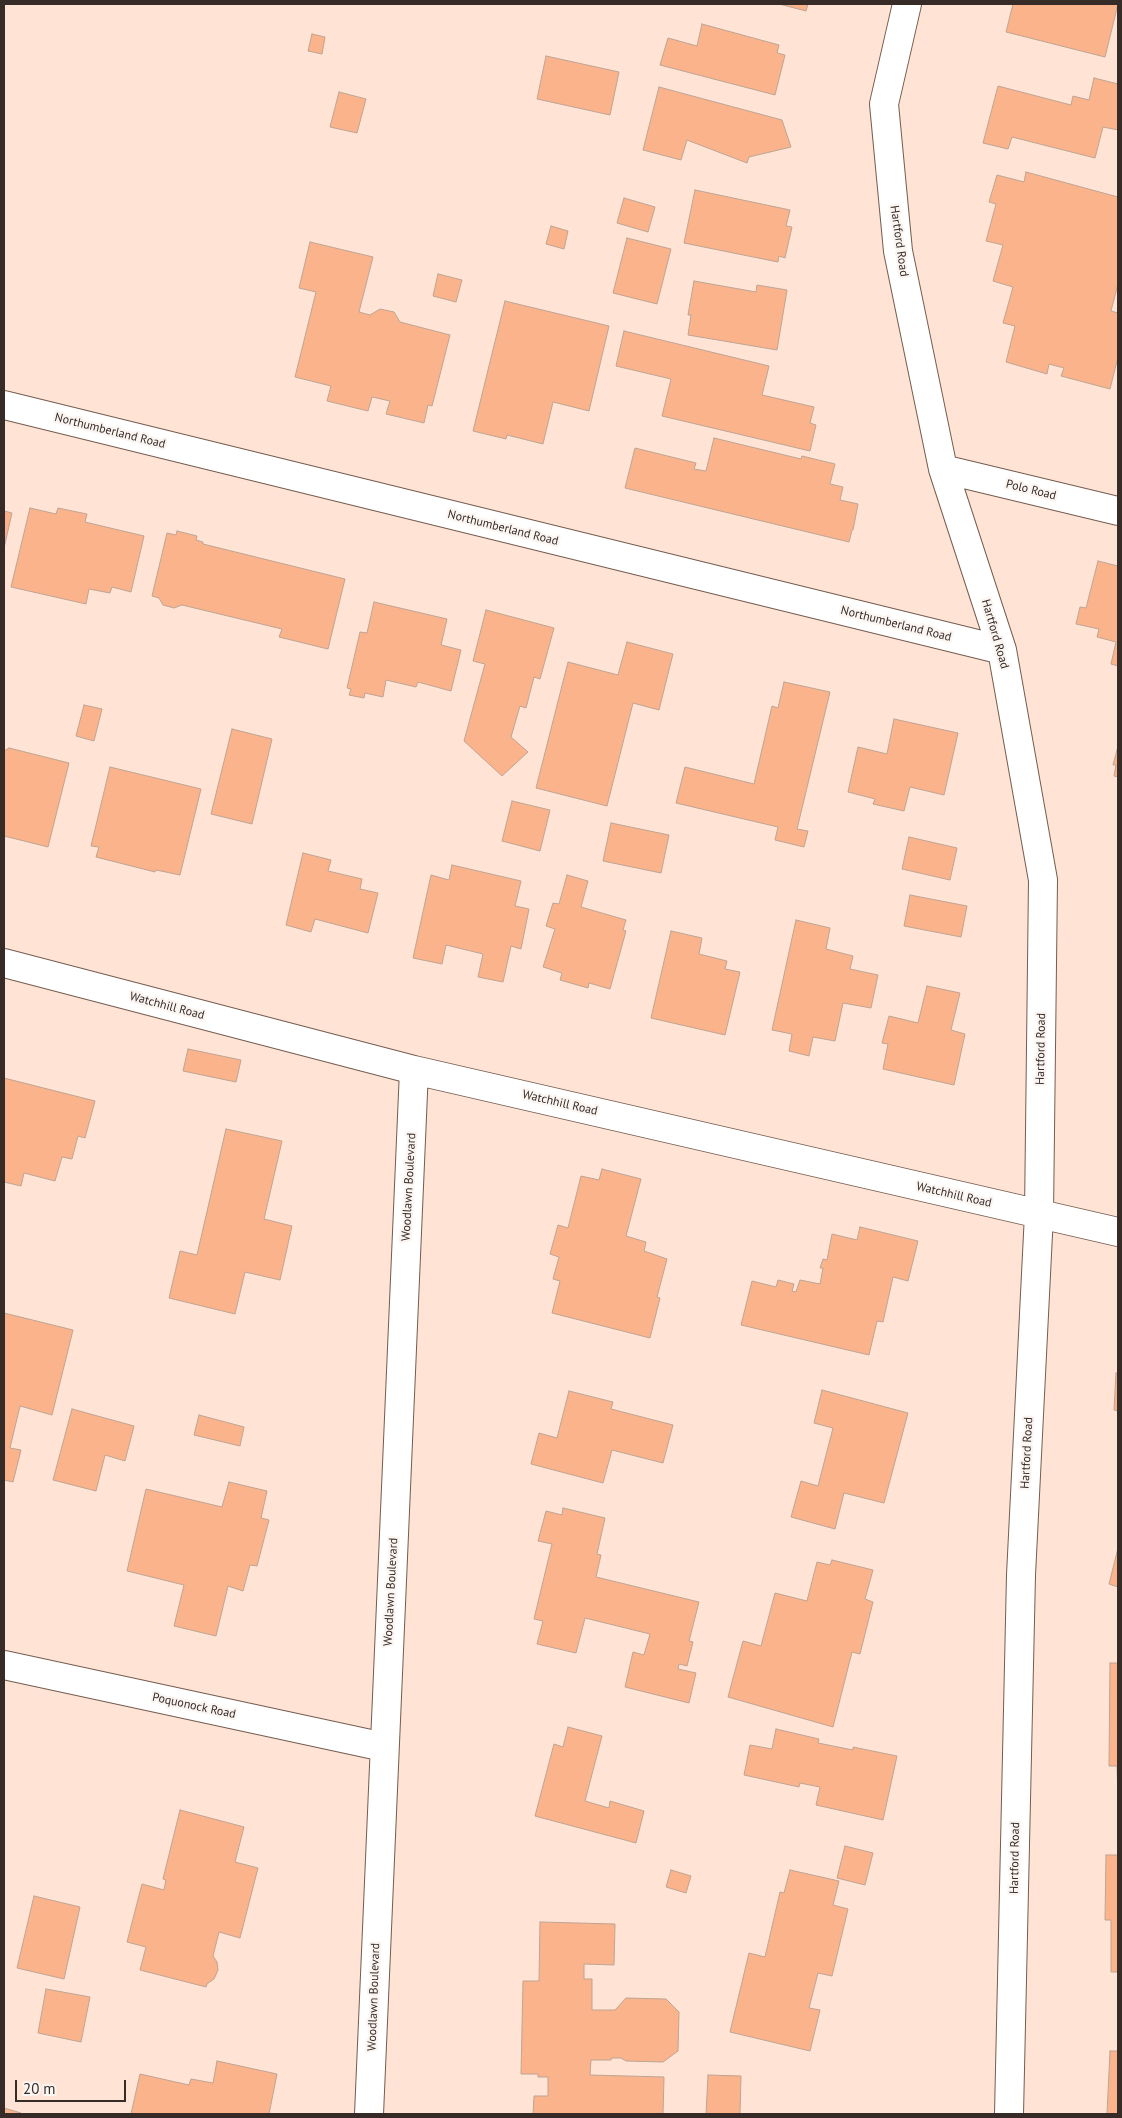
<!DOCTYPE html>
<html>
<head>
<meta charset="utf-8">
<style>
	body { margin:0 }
	#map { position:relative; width:1122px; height:2118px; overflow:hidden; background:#ffe3d4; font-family:"PT Sans",sans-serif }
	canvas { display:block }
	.frame { position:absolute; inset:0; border:5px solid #362b26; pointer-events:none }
	.scale { position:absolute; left:15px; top:2080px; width:111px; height:22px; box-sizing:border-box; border:2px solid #362b26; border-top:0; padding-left:6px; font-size:15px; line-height:18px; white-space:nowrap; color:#362b26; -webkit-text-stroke:4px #fbf5f2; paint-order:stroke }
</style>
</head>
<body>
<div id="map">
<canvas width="1122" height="2118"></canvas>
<div class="frame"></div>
<div class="scale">20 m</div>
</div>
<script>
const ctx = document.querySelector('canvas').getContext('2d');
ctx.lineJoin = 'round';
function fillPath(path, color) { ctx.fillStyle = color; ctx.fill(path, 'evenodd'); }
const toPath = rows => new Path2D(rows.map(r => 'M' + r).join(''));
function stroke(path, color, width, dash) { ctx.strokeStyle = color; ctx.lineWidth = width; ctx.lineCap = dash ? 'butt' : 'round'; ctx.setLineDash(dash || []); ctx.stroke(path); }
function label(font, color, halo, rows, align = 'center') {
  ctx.font = font + ' "PT Sans",sans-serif'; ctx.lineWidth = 4.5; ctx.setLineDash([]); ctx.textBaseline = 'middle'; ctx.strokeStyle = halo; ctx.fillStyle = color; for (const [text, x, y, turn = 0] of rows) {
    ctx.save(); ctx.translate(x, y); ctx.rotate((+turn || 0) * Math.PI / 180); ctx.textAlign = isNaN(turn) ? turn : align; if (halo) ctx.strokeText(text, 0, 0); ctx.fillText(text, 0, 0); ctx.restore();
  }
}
const building = toPath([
	[779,4,808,4,806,11,779,4],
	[1013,4,1118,4,1105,57,1006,32,1013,4],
	[702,24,779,45,777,53,785,55,775,95,660,65,668,38,697,46,702,24],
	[312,34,325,37,322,54,308,51,312,34],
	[546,56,619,72,610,115,537,99,546,56],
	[1094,78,1118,84,1118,130,1103,127,1095,158,1012,137,1008,149,983,143,998,86,1071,105,1073,96,1089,100,1094,78],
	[659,87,782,120,791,147,749,157,747,163,687,140,681,160,643,150,659,87],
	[339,92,366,99,357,133,330,127,339,92],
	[1026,172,1118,197,1118,284,1111,311,1118,313,1118,357,1110,389,1061,376,1064,368,1049,364,1047,374,1006,362,1015,326,1003,323,1013,287,993,281,1003,245,986,241,996,204,989,202,997,175,1024,182,1026,172],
	[695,190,790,210,786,226,792,227,785,258,779,256,778,262,684,243,695,190],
	[624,198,655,207,648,232,617,223,624,198],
	[551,226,568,231,564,249,546,244,551,226],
	[627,238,671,249,657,304,613,293,627,238],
	[310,242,373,257,359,312,370,315,380,309,394,312,400,322,450,335,432,406,428,405,424,423,386,414,390,401,372,397,368,411,327,401,331,386,295,377,316,292,299,288,310,242],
	[438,274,462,280,456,302,433,296,438,274],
	[694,281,756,292,757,285,787,290,777,350,688,335,691,315,688,315,694,281],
	[505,301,609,326,589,411,553,402,543,444,507,435,506,439,473,431,505,301],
	[624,331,769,366,762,395,814,407,810,423,816,425,810,451,662,416,671,379,616,366,624,331],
	[714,438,801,459,802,456,835,464,830,484,843,487,840,500,858,504,853,530,852,530,849,542,625,488,635,448,696,463,694,469,706,471,714,438],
	[30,508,56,514,58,508,87,514,85,522,144,536,131,592,112,587,110,593,89,589,86,604,11,587,30,508],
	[4,511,12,513,4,548,4,511],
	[177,531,197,536,196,540,203,542,203,544,345,579,328,649,279,637,282,629,182,605,174,608,163,605,159,598,152,596,167,533,176,535,177,531],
	[1098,561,1118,566,1118,666,1111,664,1116,642,1097,637,1099,629,1076,624,1080,607,1086,608,1098,561],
	[374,602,447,619,441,645,461,650,451,691,418,682,416,687,386,680,383,697,365,693,364,698,349,695,351,689,347,688,360,632,367,633,374,602],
	[486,610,554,628,540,679,534,677,526,708,520,706,511,737,528,752,502,776,464,741,485,664,473,661,486,610],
	[627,642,673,654,659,710,633,703,607,806,536,788,568,662,618,675,627,642],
	[784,682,830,692,797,829,808,831,804,847,775,840,778,827,676,803,685,767,754,784,772,706,778,708,784,682],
	[84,705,102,709,94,741,76,736,84,705],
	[894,719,958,733,944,795,910,787,904,811,873,804,875,799,848,792,858,747,887,754,894,719],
	[232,729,272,739,252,824,211,814,232,729],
	[1118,746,1118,777,1114,776,1116,765,1113,765,1118,746],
	[9,748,69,763,48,847,4,836,4,751,9,748],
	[110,767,201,789,180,875,156,870,155,872,96,857,99,847,91,846,110,767],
	[512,801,550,810,540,851,502,841,512,801],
	[611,823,669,835,661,873,603,861,611,823],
	[909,837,957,848,950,880,902,869,909,837],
	[303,853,331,860,328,871,362,879,360,889,378,893,368,933,315,919,311,932,286,925,303,853],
	[452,865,521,881,515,906,529,909,521,949,511,946,503,982,478,977,483,954,446,945,442,964,413,958,431,875,449,880,452,865],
	[567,875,588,881,581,907,626,920,623,930,626,931,610,989,589,983,588,988,560,980,562,973,543,967,555,929,546,926,553,903,559,904,567,875],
	[910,895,967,906,961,937,904,926,910,895],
	[796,920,830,928,826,949,853,956,850,969,878,975,871,1008,843,1003,835,1041,813,1037,809,1056,789,1051,792,1034,772,1030,796,920],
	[671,931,702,938,699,954,727,961,725,969,740,972,725,1035,651,1018,671,931],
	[927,986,960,993,951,1030,965,1034,954,1085,883,1069,888,1044,882,1043,889,1016,918,1023,927,986],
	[188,1049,241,1060,236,1082,183,1071,188,1049],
	[4,1078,95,1101,85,1138,78,1136,72,1159,62,1157,55,1181,24,1173,21,1186,4,1182,4,1078],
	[226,1129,282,1141,264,1219,292,1226,280,1280,245,1272,235,1314,169,1298,180,1251,197,1255,226,1129],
	[602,1169,641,1179,626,1236,646,1242,644,1251,667,1259,657,1297,660,1298,650,1338,552,1313,560,1281,553,1279,559,1257,550,1254,558,1225,568,1228,581,1176,599,1180,602,1169],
	[860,1227,918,1241,908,1281,893,1277,883,1322,877,1321,869,1355,741,1325,752,1281,776,1287,778,1280,794,1284,792,1291,796,1292,800,1280,820,1284,823,1268,820,1268,823,1259,827,1260,832,1234,857,1240,860,1227],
	[4,1313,73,1330,52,1415,20,1406,10,1448,21,1450,13,1482,4,1480,4,1313],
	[1116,1373,1118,1373,1118,1411,1114,1410,1116,1373],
	[822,1390,908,1413,884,1503,844,1493,835,1529,791,1517,801,1481,818,1486,833,1428,814,1423,822,1390],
	[569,1391,613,1402,611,1409,673,1425,663,1463,612,1450,603,1483,531,1464,539,1433,557,1438,569,1391],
	[72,1409,134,1426,125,1461,105,1455,96,1491,53,1480,72,1409],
	[199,1415,244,1427,240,1446,194,1435,199,1415],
	[229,1482,267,1491,261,1518,269,1520,257,1566,250,1565,243,1591,228,1586,216,1636,174,1626,184,1585,127,1571,146,1489,222,1507,229,1482],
	[563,1508,605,1518,597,1554,601,1555,596,1577,699,1602,689,1641,693,1642,687,1666,679,1664,678,1669,696,1673,689,1703,625,1687,633,1652,644,1655,650,1634,585,1618,576,1653,537,1644,543,1621,534,1619,552,1544,538,1541,546,1511,562,1515,563,1508],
	[1118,1548,1118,1587,1109,1584,1118,1548],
	[832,1560,873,1570,865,1599,873,1602,860,1654,852,1652,833,1727,728,1697,743,1641,761,1646,775,1593,807,1601,817,1562,830,1565,832,1560],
	[1110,1663,1118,1663,1118,1799,1117,1766,1109,1766,1110,1663],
	[568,1727,602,1736,585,1801,609,1808,610,1801,644,1811,636,1843,535,1816,554,1744,563,1747,568,1727],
	[776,1729,819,1739,818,1743,853,1750,853,1747,897,1756,883,1820,816,1805,820,1787,800,1783,799,1787,744,1775,750,1745,772,1749,776,1729],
	[180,1810,244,1827,235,1862,258,1868,240,1938,219,1932,213,1956,217,1962,218,1970,214,1979,207,1984,206,1987,140,1970,146,1947,127,1942,142,1884,164,1890,166,1880,163,1879,180,1810],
	[845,1846,873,1853,865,1885,837,1878,845,1846],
	[1106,1855,1118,1855,1118,1972,1111,1972,1111,1920,1105,1920,1106,1855],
	[671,1870,691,1876,686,1893,666,1887,671,1870],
	[790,1870,839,1881,833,1905,848,1909,832,1976,818,1973,809,2008,820,2010,810,2051,730,2032,749,1953,765,1957,780,1892,784,1893,790,1870],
	[34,1896,80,1907,64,1979,17,1968,34,1896],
	[540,1922,615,1924,614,1965,584,1964,584,1979,592,1979,592,2010,615,2010,626,1998,666,1999,679,2012,678,2051,663,2062,626,2061,621,2058,612,2058,611,2060,591,2060,590,2075,664,2077,663,2114,533,2114,534,2096,548,2096,548,2077,538,2077,538,2074,521,2074,523,1981,539,1981,540,1922],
	[46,1989,90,1997,81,2042,38,2033,46,1989],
	[1110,2051,1118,2051,1118,2114,1107,2114,1110,2051],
	[217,2061,277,2074,269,2114,131,2114,140,2074,189,2085,191,2079,213,2083,217,2061],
	[708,2075,741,2076,740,2114,706,2114,708,2075],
	[4,2108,21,2113,21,2114,4,2114,4,2108]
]);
fillPath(building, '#fab38a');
stroke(building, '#bea495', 1);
const minor = toPath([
	[907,4,884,104,898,251,943,469,1002,650,1043,880,1039,1214,1021,1575,1009,2114],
	[4,405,1002,650],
	[943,469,1118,511],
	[4,963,414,1070,1118,1232],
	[4,1665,384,1747],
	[369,2114,414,1070]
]);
stroke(minor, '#745d50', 30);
stroke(minor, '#fff', 28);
label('12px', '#362b26', '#fbf5f2', [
	["Hartford Road",899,241,82],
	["Northumberland Road",110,431,14],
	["Polo Road",1031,490,14],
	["Northumberland Road",503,528,14],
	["Northumberland Road",896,624,14],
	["Hartford Road",995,634,74],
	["Watchhill Road",167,1006,15],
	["Hartford Road",1041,1049,-89],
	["Watchhill Road",560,1103,13],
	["Woodlawn Boulevard",409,1187,-87],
	["Watchhill Road",954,1195,13],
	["Hartford Road",1027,1453,-87],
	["Woodlawn Boulevard",391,1592,-87],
	["Poquonock Road",194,1706,12],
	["Hartford Road",1015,1858,-89],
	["Woodlawn Boulevard",374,1997,-88]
]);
</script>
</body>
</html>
